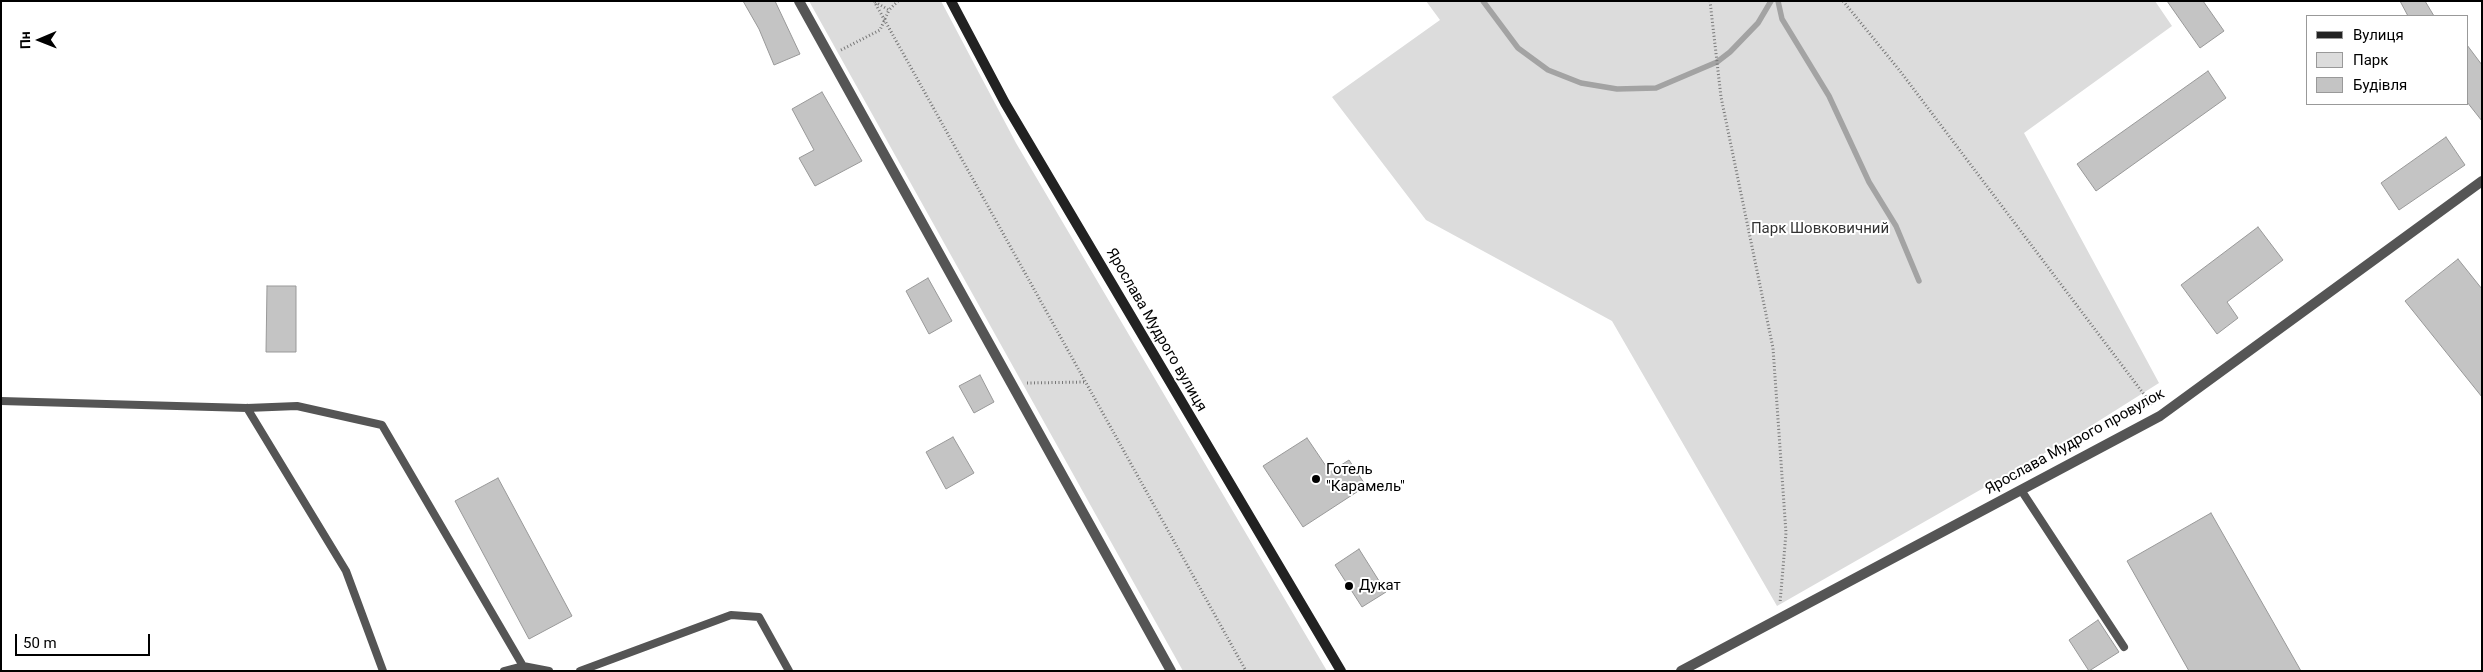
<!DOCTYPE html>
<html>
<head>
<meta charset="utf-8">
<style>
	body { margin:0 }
	#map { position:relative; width:2483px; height:672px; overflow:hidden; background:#fff; font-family:Roboto,sans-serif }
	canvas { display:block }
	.frame { position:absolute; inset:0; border:2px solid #000; pointer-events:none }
	.legend { position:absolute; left:2306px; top:15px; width:162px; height:90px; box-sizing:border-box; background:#fff; border:1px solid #999; margin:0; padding:6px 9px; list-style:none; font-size:15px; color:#000 }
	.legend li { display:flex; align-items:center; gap:10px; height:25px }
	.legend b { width:25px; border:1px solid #999 }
	.north { position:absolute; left:15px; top:15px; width:50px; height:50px; -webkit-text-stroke:4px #fff; paint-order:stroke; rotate:269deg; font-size:14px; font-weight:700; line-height:20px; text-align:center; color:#000 }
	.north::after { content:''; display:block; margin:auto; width:18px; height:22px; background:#000; clip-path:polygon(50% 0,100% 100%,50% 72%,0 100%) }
	.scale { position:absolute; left:15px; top:634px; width:135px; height:22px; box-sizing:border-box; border:2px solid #000; border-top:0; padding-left:6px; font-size:15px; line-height:18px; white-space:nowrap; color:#000; -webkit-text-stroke:4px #fff; paint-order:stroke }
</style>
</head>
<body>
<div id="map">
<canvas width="2483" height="672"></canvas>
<div class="frame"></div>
<ul class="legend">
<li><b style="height:6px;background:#222"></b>Вулиця</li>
<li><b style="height:14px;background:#dcdcdc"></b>Парк</li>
<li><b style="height:14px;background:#c4c4c4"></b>Будівля</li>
</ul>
<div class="north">Пн</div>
<div class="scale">50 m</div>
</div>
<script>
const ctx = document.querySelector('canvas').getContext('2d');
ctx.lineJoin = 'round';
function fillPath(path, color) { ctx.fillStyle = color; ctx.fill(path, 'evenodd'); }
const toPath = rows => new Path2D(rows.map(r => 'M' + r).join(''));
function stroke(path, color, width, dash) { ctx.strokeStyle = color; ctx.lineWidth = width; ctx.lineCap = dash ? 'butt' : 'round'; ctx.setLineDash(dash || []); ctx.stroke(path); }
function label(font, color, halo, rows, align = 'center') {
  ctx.font = font + ' Roboto,sans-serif'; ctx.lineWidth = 4; ctx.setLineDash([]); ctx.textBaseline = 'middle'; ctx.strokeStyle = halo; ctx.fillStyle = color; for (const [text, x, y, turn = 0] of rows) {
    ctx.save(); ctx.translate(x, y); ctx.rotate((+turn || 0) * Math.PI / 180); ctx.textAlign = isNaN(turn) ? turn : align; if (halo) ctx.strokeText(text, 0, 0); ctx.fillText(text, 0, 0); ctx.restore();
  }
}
fillPath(toPath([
	[809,1,941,1,1016,143,1327,671,1183,671],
	[1426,1,2155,1,2172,26,2024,133,2159,383,2078,434,1777,606,1612,321,1426,220,1332,97,1440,20]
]), '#dcdcdc');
stroke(toPath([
	[1483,1,1518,48,1548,70,1581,83,1617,89,1656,88,1717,62,1730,52,1758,23,1771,1],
	[1778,1,1782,19,1829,96,1869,182,1896,226,1919,281]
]), '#a3a3a3', 5.5);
const building = toPath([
	[743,1,775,1,800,54,774,65,759,29,743,1],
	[2167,1,2203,1,2224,31,2200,48,2167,1],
	[2400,1,2425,1,2434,16,2408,16,2400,1],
	[2467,45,2482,65,2482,121,2467,102,2467,45],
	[2208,71,2226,98,2096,191,2077,164,2208,71],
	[822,92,862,161,815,186,799,158,814,150,792,109,822,92],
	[2446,137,2465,165,2399,210,2381,183,2446,137],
	[2258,227,2283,260,2227,302,2238,318,2217,334,2181,285,2258,227],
	[2458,259,2482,289,2482,397,2405,301,2458,259],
	[928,278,952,321,929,334,906,291,928,278],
	[267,286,296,286,296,352,266,352,267,286],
	[980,375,994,402,974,413,959,386,980,375],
	[953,437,974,473,946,489,926,452,953,437],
	[1307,438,1330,472,1349,460,1366,486,1303,527,1263,466,1307,438],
	[498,478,572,616,529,639,455,501,498,478],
	[2211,513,2301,671,2189,671,2127,561,2211,513],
	[1359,549,1386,592,1362,607,1335,565,1359,549],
	[2098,620,2119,652,2089,671,2069,640,2098,620]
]);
fillPath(building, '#c4c4c4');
stroke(building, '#999', 1);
stroke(toPath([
	[874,1,1246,671],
	[1710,1,1721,97,1773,348,1786,533,1780,603],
	[1843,1,1900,71,2152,405],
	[875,2,889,10,898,1],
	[841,50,880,30,889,10],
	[1027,383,1086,382]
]), '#777', 3, [1, 2.5]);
stroke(toPath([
	[1,401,247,408,297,406,382,425,523,666],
	[247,408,346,571,383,671],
	[2021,490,2124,647],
	[504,671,523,666,549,671],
	[580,671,731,615,759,617,789,671]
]), '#555', 8);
stroke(toPath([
	[799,1,1171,671],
	[1681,671,2160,416,2482,181]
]), '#555', 10);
stroke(toPath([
	[951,1,1005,103,1341,671]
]), '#222', 10);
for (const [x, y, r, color] of [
	[1316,479,5,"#000"],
	[1349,586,5,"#000"]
]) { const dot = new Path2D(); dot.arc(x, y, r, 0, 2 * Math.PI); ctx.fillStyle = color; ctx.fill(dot); stroke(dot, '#fff', 2); }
label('15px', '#333', '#fff', [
	["Парк Шовковичний",1820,229]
]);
label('15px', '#000', '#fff', [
	["Ярослава Мудрого вулиця",1156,330,60],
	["Ярослава Мудрого провулок",2075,442,-29]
]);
label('15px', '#000', '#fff', [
	["Готель",1326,470],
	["\"Карамель\"",1326,487],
	["Дукат",1359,586]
], 'left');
</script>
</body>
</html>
